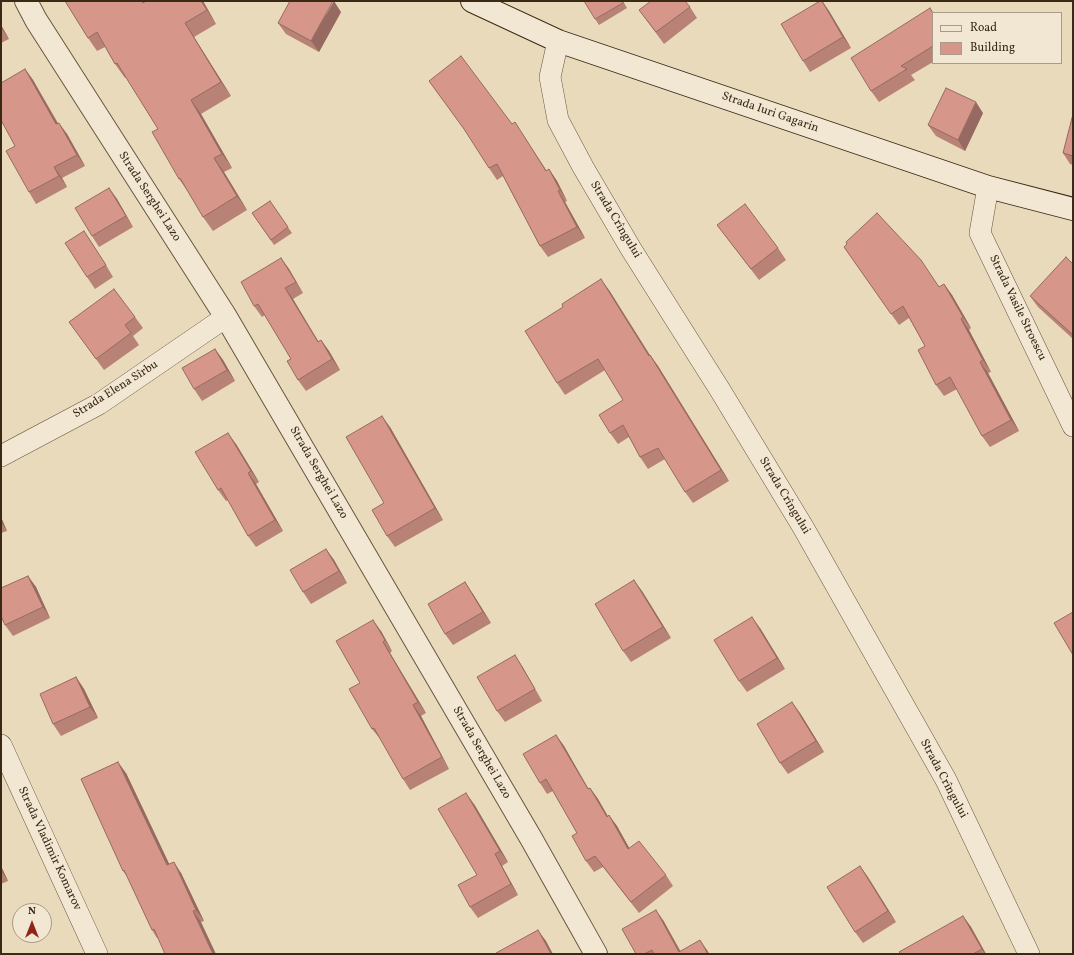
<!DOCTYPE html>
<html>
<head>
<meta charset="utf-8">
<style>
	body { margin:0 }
	#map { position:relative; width:1074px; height:955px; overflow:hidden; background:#eadabc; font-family:Vollkorn,serif }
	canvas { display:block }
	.frame { position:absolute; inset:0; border:2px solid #3a2a15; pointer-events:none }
	.legend { position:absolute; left:932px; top:12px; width:130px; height:52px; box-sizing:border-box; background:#f1e7d3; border:1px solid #a89b87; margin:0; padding:5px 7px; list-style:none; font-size:12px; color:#3a2a15 }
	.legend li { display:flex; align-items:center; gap:8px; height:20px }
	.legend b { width:20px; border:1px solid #a89b87 }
	.north { position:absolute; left:12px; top:903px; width:40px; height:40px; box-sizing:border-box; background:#f1e7d3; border:1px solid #a89b87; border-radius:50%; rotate:0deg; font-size:11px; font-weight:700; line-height:16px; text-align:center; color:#3a2a15 }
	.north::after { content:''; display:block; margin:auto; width:14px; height:18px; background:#8f2418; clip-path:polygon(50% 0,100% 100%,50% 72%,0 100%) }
</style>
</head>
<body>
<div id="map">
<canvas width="1074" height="955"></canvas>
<div class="frame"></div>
<ul class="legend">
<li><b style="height:5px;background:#f1e7d3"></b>Road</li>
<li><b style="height:11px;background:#d6978a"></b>Building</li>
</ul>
<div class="north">N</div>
</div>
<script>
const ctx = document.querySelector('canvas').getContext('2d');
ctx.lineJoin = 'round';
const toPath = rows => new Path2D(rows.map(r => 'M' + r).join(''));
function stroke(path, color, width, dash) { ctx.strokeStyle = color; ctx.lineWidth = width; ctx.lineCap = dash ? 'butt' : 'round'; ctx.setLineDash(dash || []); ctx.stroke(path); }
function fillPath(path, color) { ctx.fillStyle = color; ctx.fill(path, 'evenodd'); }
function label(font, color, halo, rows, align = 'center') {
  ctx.font = font + ' Vollkorn,serif'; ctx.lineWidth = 3.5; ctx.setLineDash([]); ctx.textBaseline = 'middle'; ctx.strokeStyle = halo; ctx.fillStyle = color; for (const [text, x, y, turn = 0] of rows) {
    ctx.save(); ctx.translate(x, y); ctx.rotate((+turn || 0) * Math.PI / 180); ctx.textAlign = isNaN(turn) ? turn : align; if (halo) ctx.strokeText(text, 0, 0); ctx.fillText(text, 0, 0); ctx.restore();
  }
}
const minor = toPath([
	[558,41,550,77,558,120,583,167,631,249,720,390,803,527,946,780,1029,954],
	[988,187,980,233,1073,426],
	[1,456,99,404,226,317],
	[1,745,97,954]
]);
const tertiary = toPath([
	[26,1,36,20,226,317,532,840,596,954]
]);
const secondary = toPath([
	[472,1,558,41,988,187,1073,209]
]);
stroke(minor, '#66563f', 22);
stroke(tertiary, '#66563f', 24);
stroke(secondary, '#3a2a15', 24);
stroke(minor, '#f1e7d3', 21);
stroke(tertiary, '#f1e7d3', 22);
stroke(secondary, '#f1e7d3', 22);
fillPath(toPath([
	[65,1,143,1,144,2,146,1,203,1,216,24,194,37,231,96,201,114,232,168,224,172,247,210,213,231,203,217,189,193,179,179,158,129,126,77,125,78,115,64,105,47,97,51,88,38],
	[623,1,627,8,599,25,595,19],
	[822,1,829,11,851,48,810,72,803,61],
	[690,7,697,18,664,44,639,10],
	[341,12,319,52,286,34,278,23],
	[933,13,933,62,911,75,915,80,879,102,871,91],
	[1,25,9,39,1,43],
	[25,69,33,80,58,123,67,134,85,166,62,178,67,187,36,204,29,192,15,146],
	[429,81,512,124,522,133,546,171,549,169,557,181,567,201,565,202,585,238,548,257,540,246,503,176,497,180,489,168,467,133],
	[983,113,965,151,936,136,928,125],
	[1073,114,1073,165,1070,164,1063,153],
	[109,188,117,199,133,227,99,247,92,236],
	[270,201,292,233,274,245,252,213],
	[717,225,778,248,786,260,759,280],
	[84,231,113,277,95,289,87,277],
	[844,247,940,287,944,284,952,295,971,328,969,330,991,372,988,373,1019,431,990,447,982,436,957,389,944,396,936,385,925,346,909,318,899,325],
	[281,258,289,269,303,293,293,299,319,342,321,340,329,351,340,370,306,391,298,380,291,359,265,315,262,317,254,306],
	[1073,264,1073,339,1038,307,1030,296],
	[609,290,650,355,658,366,729,481,693,503,685,492,665,459,648,469,640,457,629,437,618,444,610,433,623,400,605,370,565,395,557,383],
	[135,317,143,328,133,336,139,345,104,370,69,322],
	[215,349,223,360,235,381,202,401,194,389],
	[390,427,443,520,395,547,387,536,384,503],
	[236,444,259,482,256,484,283,531,256,547,248,536,228,500,226,501,218,490],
	[1,517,7,531,1,533],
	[326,549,334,560,347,583,311,604,303,592],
	[28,576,36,587,50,618,13,636,5,625],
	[642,591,671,638,631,662,623,651],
	[473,594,491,623,453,645,445,634],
	[760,628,785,669,747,692,739,681],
	[381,631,392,651,390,653,426,713,421,716,449,769,410,790,403,779,381,740,372,729,360,683],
	[522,666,542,701,505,722,497,711],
	[76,677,84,689,98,718,61,736,53,724],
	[800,713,824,752,788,774,780,763],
	[556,735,564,746,588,789,590,788,598,799,608,816,617,826,629,848,666,875,673,886,639,913,603,867,594,872,586,861,577,833,553,791,547,794,540,783],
	[126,773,169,864,181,873,204,921,157,938,152,930,128,878,123,871],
	[474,804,508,862,502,866,518,895,478,918,470,907,477,875],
	[1,866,8,881,1,884],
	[860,866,896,922,863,943,855,932],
	[963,916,971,927,986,954,901,954],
	[663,920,680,951,707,950,709,954,636,954]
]), '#b88277');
fillPath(toPath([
	[201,1,203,1,216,24,207,10],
	[334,1,341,12,319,52,311,41],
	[822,1,829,11,851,48,843,37],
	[185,23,194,37,231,96,221,82],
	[1,25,9,39,1,28],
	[25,69,33,80,64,135,56,124],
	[191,100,201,114,232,168,222,154],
	[976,102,983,113,965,151,958,140],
	[515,122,522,133,554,182,546,171],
	[59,123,67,134,85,166,77,155],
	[214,158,224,172,247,210,237,196],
	[54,167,62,178,67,187,59,176],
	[549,169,557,181,567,201,560,190],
	[109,188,117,199,133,227,126,216],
	[558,191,565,202,585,238,577,227],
	[84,231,91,242,113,277,106,265],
	[281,258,289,269,303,293,296,282],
	[601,279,609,290,657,367,649,356],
	[944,284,952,295,971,328,963,317],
	[285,288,293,299,325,354,318,342],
	[961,319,969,330,991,372,983,360],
	[321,340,329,351,340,370,332,359],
	[215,349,223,360,235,381,227,370],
	[650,355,658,366,729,481,721,470],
	[980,362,988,373,1019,431,1011,420],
	[382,416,390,427,443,520,435,508],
	[228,433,236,444,259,482,251,471],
	[248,473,256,484,283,531,275,520],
	[1,517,7,531,1,522],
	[326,549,334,560,347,583,339,571],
	[28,576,36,587,50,618,43,607],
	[634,580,642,591,671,638,663,627],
	[465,582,473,594,491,623,483,612],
	[752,617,760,628,785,669,777,658],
	[373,620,381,631,392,651,385,640],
	[383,642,390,653,426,713,418,702],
	[515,655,522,666,542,701,535,689],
	[76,677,84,689,98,718,90,707],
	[792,702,800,713,824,752,816,741],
	[413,705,421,716,449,769,442,757],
	[556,735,564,746,595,800,588,789],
	[118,762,126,773,175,876,167,865],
	[590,788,598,799,614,828,607,817],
	[466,793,474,804,508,862,500,851],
	[609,815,617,826,636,860,628,849],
	[495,854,502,866,518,895,511,884],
	[174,862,181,873,204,921,196,910],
	[1,866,8,881,1,871],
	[860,866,868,877,896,922,888,911],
	[656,910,663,920,682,954,681,954],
	[193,911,201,922,216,954,213,954],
	[963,916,971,927,986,954,985,954,982,949],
	[538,930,546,941,553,954,551,954],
	[700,940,707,950,709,954,708,954]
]), '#966a61');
const building = toPath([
	[65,1,142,1,143,3,146,1,201,1,207,10,185,23,221,82,191,100,222,154,214,158,237,196,203,217,180,178,179,179,152,132,158,129,117,63,115,64,97,32,88,38,65,1],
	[290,1,333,1,311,41,278,23,290,1],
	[584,1,622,1,623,3,595,19,584,1],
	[651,1,685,1,690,7,656,32,639,10,651,1],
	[820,1,822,1,843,37,803,61,781,24,820,1],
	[930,8,933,13,933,46,901,66,907,69,871,91,851,58,930,8],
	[461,56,512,124,515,122,546,171,549,169,560,190,558,191,577,227,540,246,497,164,489,168,464,129,429,81,461,56],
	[25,69,56,124,59,123,77,155,54,167,59,176,29,192,6,151,15,146,1,120,1,83,25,69],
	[946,88,976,102,958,140,928,125,946,88],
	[1073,114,1073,156,1063,153,1073,114],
	[109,188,126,216,92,236,75,208,109,188],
	[270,201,288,227,271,240,252,213,270,201],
	[745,204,778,248,751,269,717,225,745,204],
	[877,213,921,260,939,287,944,284,963,317,961,319,983,360,980,362,1011,420,982,436,950,377,936,385,918,350,925,346,903,306,891,314,844,247,847,244,846,242,877,213],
	[84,231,106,265,87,277,65,243,84,231],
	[1066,257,1073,264,1073,333,1072,334,1030,296,1066,257],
	[281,258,296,282,285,288,318,342,321,340,332,359,298,380,287,361,291,359,258,304,254,306,241,282,281,258],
	[601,279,649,356,650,355,721,470,685,492,658,448,640,457,623,425,610,433,599,415,623,400,598,359,557,383,525,331,563,307,562,304,601,279],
	[114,289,135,317,125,325,131,333,96,359,69,322,114,289],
	[215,349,227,370,194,389,182,368,215,349],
	[382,416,435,508,387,536,372,510,384,503,346,437,382,416],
	[228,433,251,471,248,473,275,520,248,536,221,488,218,490,195,452,228,433],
	[326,549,339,571,303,592,290,570,326,549],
	[28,576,43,607,5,625,1,616,1,588,28,576],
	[634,580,663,627,623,651,595,604,634,580],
	[465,582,483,612,445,634,428,604,465,582],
	[1073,612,1073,655,1054,623,1073,612],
	[752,617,777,658,739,681,714,640,752,617],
	[373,620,385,640,383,642,418,702,413,705,442,757,403,779,374,728,372,729,349,689,360,683,336,641,373,620],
	[515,655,535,689,497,711,477,677,515,655],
	[76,677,90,707,53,724,40,694,76,677],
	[792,702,816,741,780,763,757,724,792,702],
	[556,735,588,789,590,788,607,817,609,815,628,849,639,841,666,875,631,902,595,856,586,861,572,836,577,833,546,779,540,783,523,754,556,735],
	[118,762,167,865,174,862,196,910,193,911,213,954,165,954,154,929,152,930,124,870,123,871,81,779,118,762],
	[466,793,500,851,495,854,511,884,470,907,458,885,477,875,438,809,466,793],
	[860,866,888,911,855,932,827,887,860,866],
	[656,910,679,952,700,940,708,954,654,954,652,950,644,954,636,954,622,929,656,910],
	[963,916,982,949,973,954,901,954,899,952,963,916],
	[538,930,551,954,497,954,496,953,538,930]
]);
fillPath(building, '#d6978a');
stroke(building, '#966a61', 1);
label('12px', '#3a2a15', '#f1e7d3', [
	["Strada Iuri Gagarin",770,113,19],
	["Strada Serghei Lazo",149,197,57],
	["Strada Crîngului",615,220,59],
	["Strada Vasile Stroescu",1017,308,64],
	["Strada Elena Sîrbu",116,390,-32],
	["Strada Serghei Lazo",318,473,60],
	["Strada Crîngului",784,496,59],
	["Strada Serghei Lazo",481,753,60],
	["Strada Crîngului",943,779,62],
	["Strada Vladimir Komarov",49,849,65]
]);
</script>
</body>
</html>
